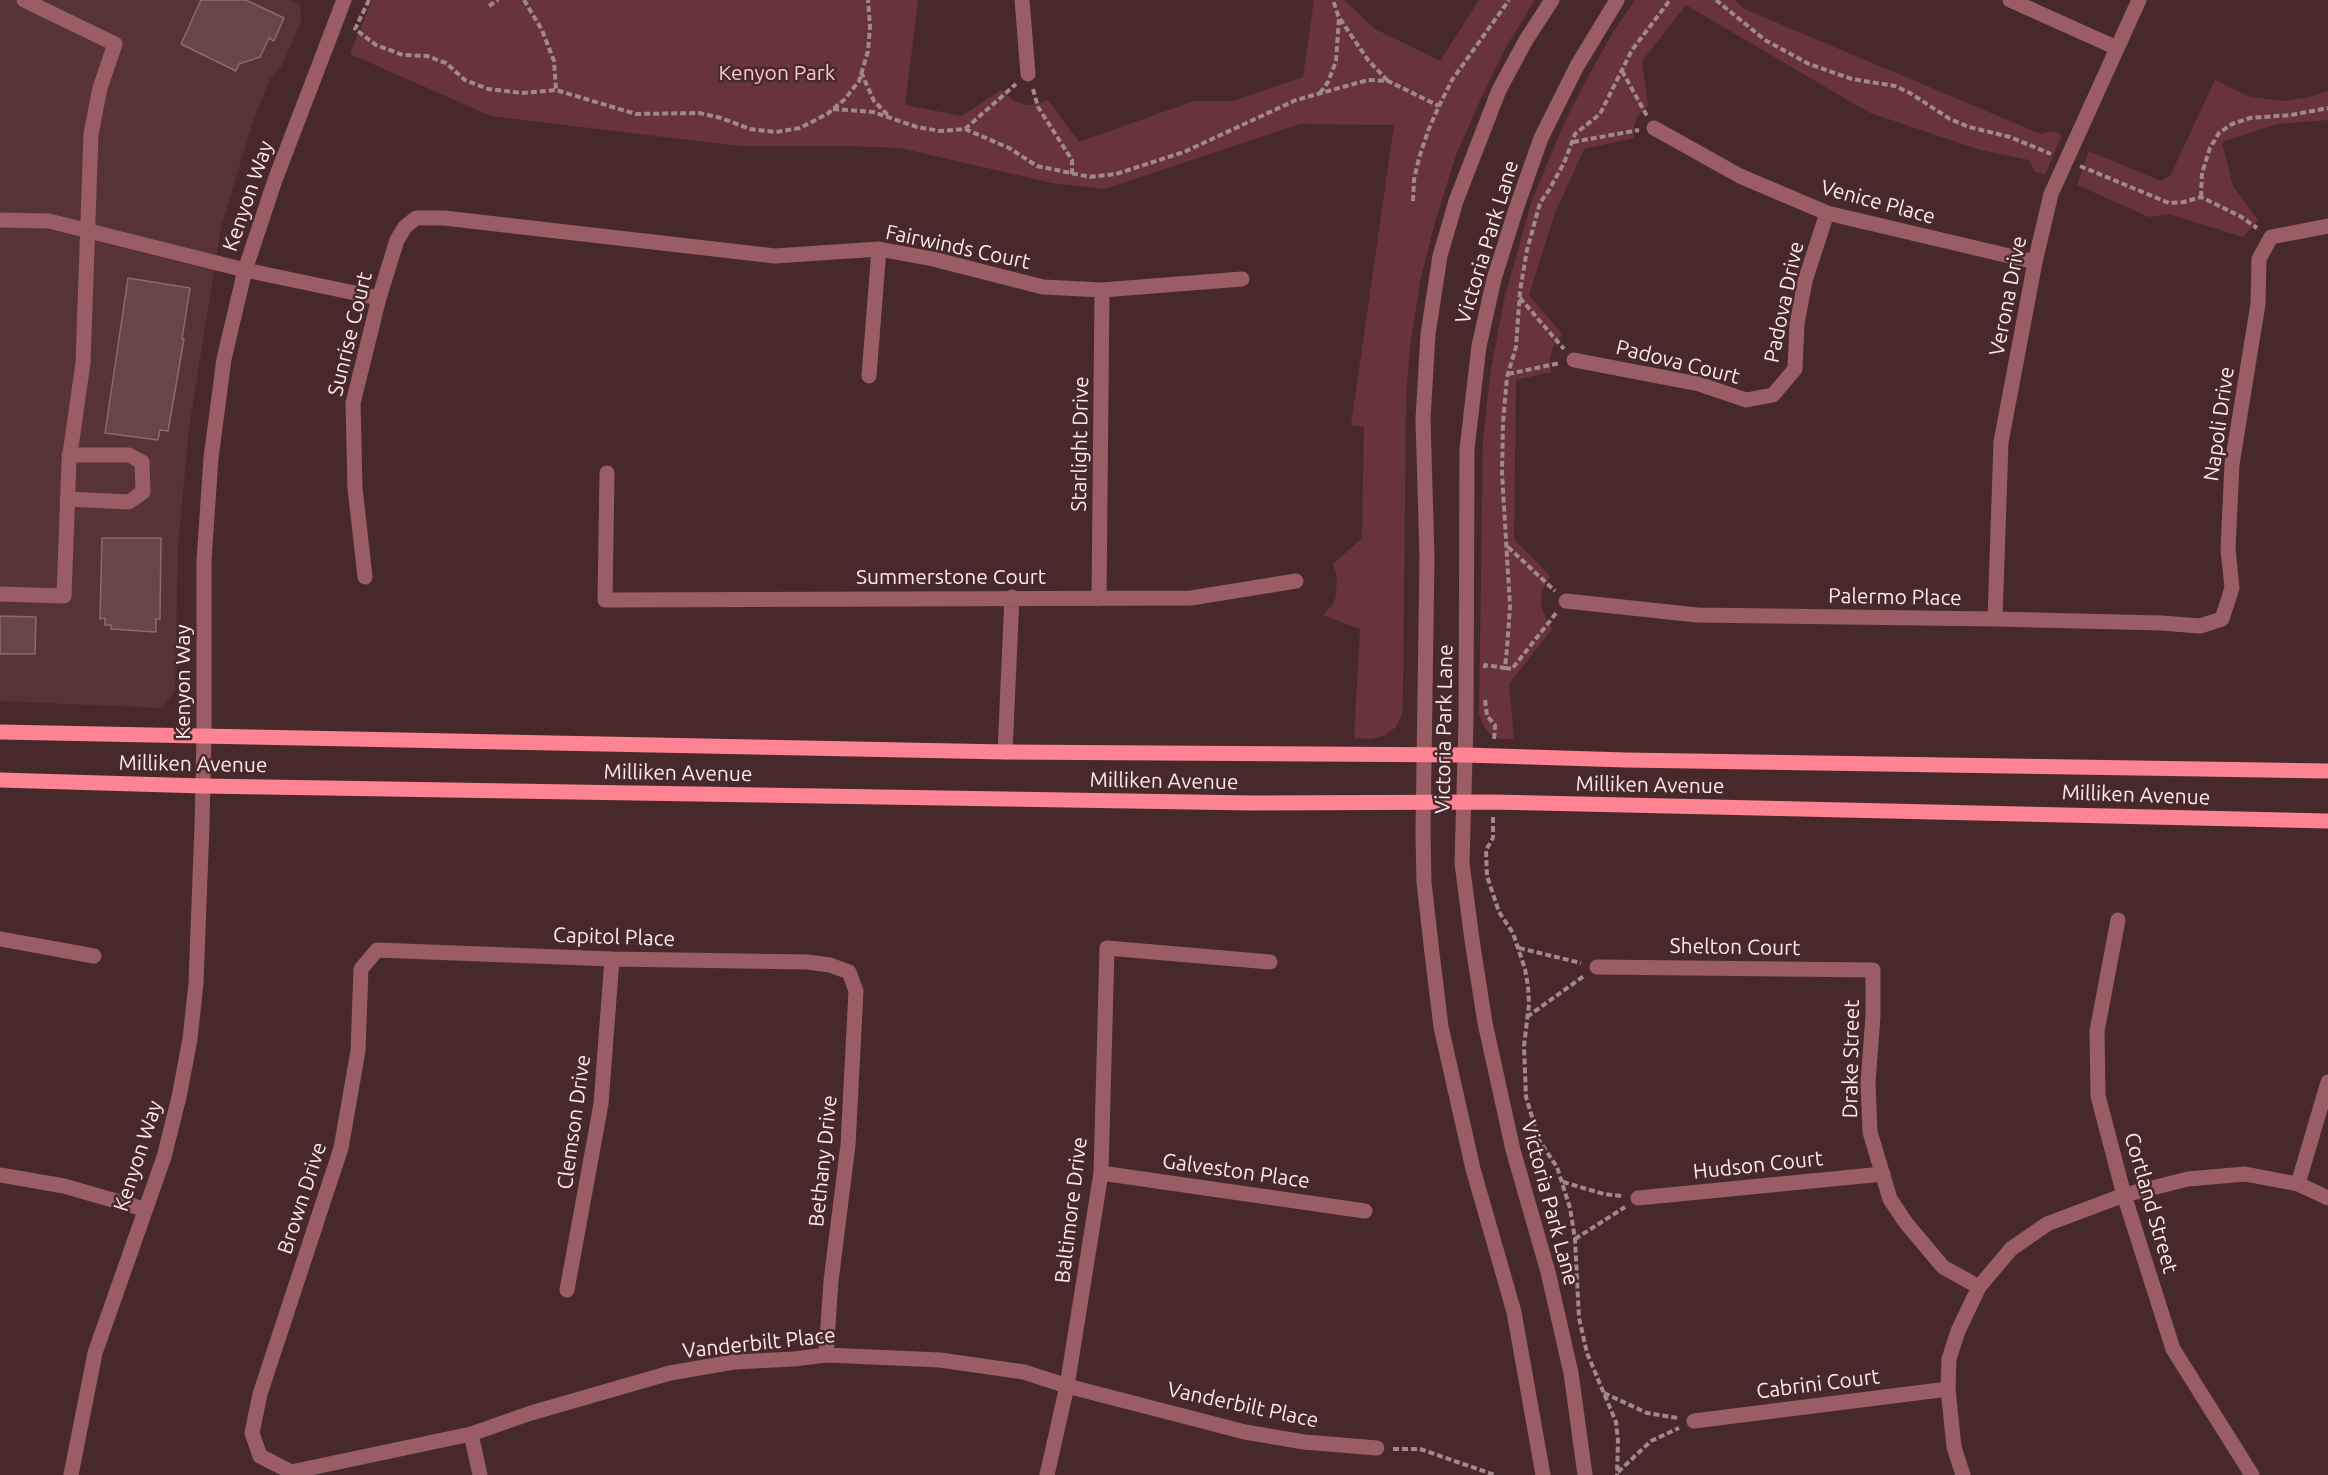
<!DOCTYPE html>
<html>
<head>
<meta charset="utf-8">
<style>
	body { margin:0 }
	canvas { display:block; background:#47292c }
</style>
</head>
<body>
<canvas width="2328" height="1475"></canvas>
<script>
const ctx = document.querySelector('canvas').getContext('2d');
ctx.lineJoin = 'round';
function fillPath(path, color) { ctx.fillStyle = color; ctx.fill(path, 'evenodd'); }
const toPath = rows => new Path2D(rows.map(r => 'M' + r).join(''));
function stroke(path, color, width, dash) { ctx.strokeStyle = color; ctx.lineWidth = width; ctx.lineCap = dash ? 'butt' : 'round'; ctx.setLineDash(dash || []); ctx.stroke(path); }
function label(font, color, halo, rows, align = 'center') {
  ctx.font = font + ' Ubuntu,sans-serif'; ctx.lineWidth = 5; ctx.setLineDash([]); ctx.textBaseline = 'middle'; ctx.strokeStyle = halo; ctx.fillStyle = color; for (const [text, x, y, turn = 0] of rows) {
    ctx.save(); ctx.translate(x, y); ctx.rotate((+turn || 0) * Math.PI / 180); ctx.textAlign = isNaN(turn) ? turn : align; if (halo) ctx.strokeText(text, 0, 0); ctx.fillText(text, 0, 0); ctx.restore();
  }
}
fillPath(toPath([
	[0,0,289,0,300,5,301,20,282,66,270,79,252,125,221,227,189,428,178,545,175,692,161,708,0,701]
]), '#573336');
fillPath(toPath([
	[372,0,918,0,905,105,962,116,1001,90,1014,101,1026,105,1037,104,1048,100,1079,142,1194,101,1233,101,1303,77,1314,0,1344,0,1375,29,1440,61,1479,0,1535,0,1506,47,1478,105,1456,155,1435,222,1420,281,1410,347,1406,399,1403,692,1402,714,1396,727,1385,735,1371,739,1354,738,1360,629,1323,615,1333,604,1336,596,1337,576,1333,564,1362,538,1364,427,1351,425,1394,125,1300,124,1105,189,1052,183,900,148,850,146,739,146,491,116,350,54],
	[1635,0,1735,0,1744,9,2041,134,2053,131,2062,135,2045,175,2034,171,2029,160,1980,150,1868,112,1686,5,1642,61,1648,105,1638,116,1634,126,1634,138,1584,149,1555,213,1529,295,1562,334,1553,347,1550,360,1551,372,1516,380,1514,539,1550,576,1542,591,1541,606,1546,619,1552,629,1509,684,1514,739,1500,739,1489,733,1483,725,1479,714,1483,440,1490,376,1504,300,1532,200,1566,119,1589,75,1613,32],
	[2215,80,2250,97,2284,101,2309,97,2328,91,2328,120,2277,124,2222,142,2233,186,2258,220,2243,237,2169,214,2149,217,2077,185,2089,151,2161,181,2170,176]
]), '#68333a');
const building = toPath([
	[201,0,246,0,284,18,274,41,269,38,260,57,239,64,236,71,181,44,201,0],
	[128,278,190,288,182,339,184,339,168,431,160,430,158,440,105,433,128,278],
	[102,538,161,538,160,619,156,619,156,632,111,629,111,625,105,625,105,618,100,619,102,538],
	[0,616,36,617,35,654,0,654,0,616]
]);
fillPath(building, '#664649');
stroke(building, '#8c696c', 1.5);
stroke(toPath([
	[369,0,355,29,376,45,403,55,427,56,446,63,465,80,488,89,522,93,556,90],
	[524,0,542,30,554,61,556,90,636,114,699,113,721,118,750,129,776,132,800,128,827,114,844,100,859,81,868,51,870,27,868,0],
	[1716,0,1765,40,1809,64,1852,79,1895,86,1910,93,1950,119,1969,127,2010,137,2051,154],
	[489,6,498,0],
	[1340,19,1368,60,1388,81],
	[1622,71,1647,116],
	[861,72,874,101,889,116],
	[1033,89,1038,107,1072,160,1072,174],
	[1320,93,1328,82,1336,61,1339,18,1333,0],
	[833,109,873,112,917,127,940,131,965,129,1009,148,1037,166,1090,177,1116,174,1184,152,1296,100,1368,80,1388,81,1439,106],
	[965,129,1016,84],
	[1573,142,1639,130],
	[2080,166,2169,203,2184,202,2201,197,2240,216,2257,228],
	[2201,197,2202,173,2210,148,2219,133,2232,124,2250,118,2291,115,2328,108],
	[1413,201,1414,180,1419,158,1428,131,1439,106,1452,80,1509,0],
	[1520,298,1564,349],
	[1508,374,1560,363],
	[1508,547,1555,591],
	[1485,668,1485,665,1505,668,1507,649,1510,606,1502,473,1503,422,1507,377,1516,347,1520,291,1527,250,1540,203,1549,190,1564,163,1575,134,1600,114,1632,50,1670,0],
	[1505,668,1512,669,1557,612],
	[1485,700,1487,716,1495,725,1494,741],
	[1493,817,1493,838,1486,850,1487,876,1499,912,1513,933,1525,969,1528,986,1529,1004,1524,1046,1526,1097,1539,1140,1557,1167,1570,1208,1575,1239,1579,1318,1587,1353,1616,1422,1618,1440,1617,1475],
	[1519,948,1581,963],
	[1527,1017,1584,976],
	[1563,1182,1604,1194,1622,1196],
	[1575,1239,1625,1207],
	[1604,1393,1647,1413,1678,1418],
	[1393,1449,1420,1449,1495,1475],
	[1618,1472,1651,1441,1679,1428]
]), '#a1888a', 4, [6, 3]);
stroke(toPath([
	[1022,0,1028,74],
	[2010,0,2117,48],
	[1654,128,1740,176,1827,213,2035,262],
	[0,220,49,221,245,270,379,298],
	[1574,360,1699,384,1746,400,1773,395,1795,369,1797,324,1805,281,1827,213],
	[869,376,879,249],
	[607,473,605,600,1191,598,1296,581],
	[67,499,129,502,143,492,142,462,129,455,69,455],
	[365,577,355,488,353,403,379,298,397,240,405,227,416,218,444,218,775,256,879,249,933,259,1043,287,1102,290,1242,279],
	[0,594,64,596,69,461,83,363,91,134,100,88,115,44,24,0],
	[1099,599,1102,290],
	[1566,601,1697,615,1995,619,2161,623,2200,626,2222,619,2232,588,2228,549,2232,464,2258,304,2259,259,2271,237,2328,226],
	[1995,619,2001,442,2035,262,2051,194,2139,0],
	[1005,752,1012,597],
	[2118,920,2097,1031,2098,1096,2124,1195,2173,1349,2252,1475],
	[0,939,94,956],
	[1597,967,1873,970,1873,1016,1868,1083,1870,1132,1890,1199,1906,1223,1943,1267,1979,1287],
	[1101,1173,1365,1211],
	[0,1175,64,1186,144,1209],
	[2298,1184,2328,1082],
	[1638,1198,1883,1174],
	[567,1290,601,1104,612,959],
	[826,1355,831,1281,848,1145,856,991,849,972,830,965,807,962,612,959,377,950,361,969,358,1051,341,1148,260,1394,252,1433,260,1456,291,1472,471,1434,531,1413,670,1373,734,1362,794,1359,826,1355,940,1360,1024,1372,1067,1386,1245,1432,1304,1442,1377,1448],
	[1694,1421,1948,1389],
	[471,1434,480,1475],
	[71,1475,95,1353,164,1157,179,1097,190,1039,196,983,202,825,204,736,204,560,211,458,224,359,245,270,275,180,344,0],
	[1047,1475,1067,1386,1101,1173,1107,948,1270,962],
	[1543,1475,1514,1312,1473,1169,1441,1027,1432,953,1424,882,1423,832,1427,557,1423,419,1428,334,1440,256,1456,201,1499,90,1526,40,1552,0],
	[1585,1475,1571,1373,1548,1272,1513,1150,1485,1023,1472,940,1462,863,1466,722,1467,449,1479,346,1494,279,1516,209,1541,138,1577,66,1617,0],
	[1963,1475,1954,1447,1948,1389,1949,1359,1958,1331,1979,1287,2011,1249,2047,1224,2124,1195,2188,1179,2245,1174,2298,1184,2328,1198]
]), '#9a5d64', 15);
stroke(toPath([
	[0,732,1005,752,1466,755,1626,760,2328,771],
	[0,780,203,786,1252,803,1493,802,2328,821]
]), '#fe8393', 15);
label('21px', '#f9c6ca', '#47292c', [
	["Kenyon Park",777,73]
]);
label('21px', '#fde9ea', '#47292c', [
	["Kenyon Way",248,196,-71],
	["Venice Place",1878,202,15],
	["Victoria Park Lane",1487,242,-73],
	["Fairwinds Court",958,247,12],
	["Verona Drive",2008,296,-79],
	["Padova Drive",1784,302,-78],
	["Sunrise Court",350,334,-76],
	["Padova Court",1678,362,14],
	["Napoli Drive",2219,424,-82],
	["Starlight Drive",1080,444,-89],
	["Summerstone Court",951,577],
	["Palermo Place",1895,597,1],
	["Kenyon Way",183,682,-90],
	["Victoria Park Lane",1444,729,-89],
	["Milliken Avenue",193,764,1],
	["Milliken Avenue",678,773,1],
	["Milliken Avenue",1164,781,1],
	["Milliken Avenue",1650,785,1],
	["Milliken Avenue",2136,795,2],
	["Capitol Place",614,937,2],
	["Shelton Court",1735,947,1],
	["Drake Street",1851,1059,-89],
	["Clemson Drive",574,1122,-82],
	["Kenyon Way",138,1156,-72],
	["Bethany Drive",823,1161,-84],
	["Hudson Court",1758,1165,-6],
	["Galveston Place",1236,1171,8],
	["Brown Drive",302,1198,-72],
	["Victoria Park Lane",1550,1203,75],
	["Cortland Street",2151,1203,74],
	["Baltimore Drive",1071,1210,-83],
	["Vanderbilt Place",759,1343,-6],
	["Cabrini Court",1818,1384,-7],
	["Vanderbilt Place",1243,1405,12]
]);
</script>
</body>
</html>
